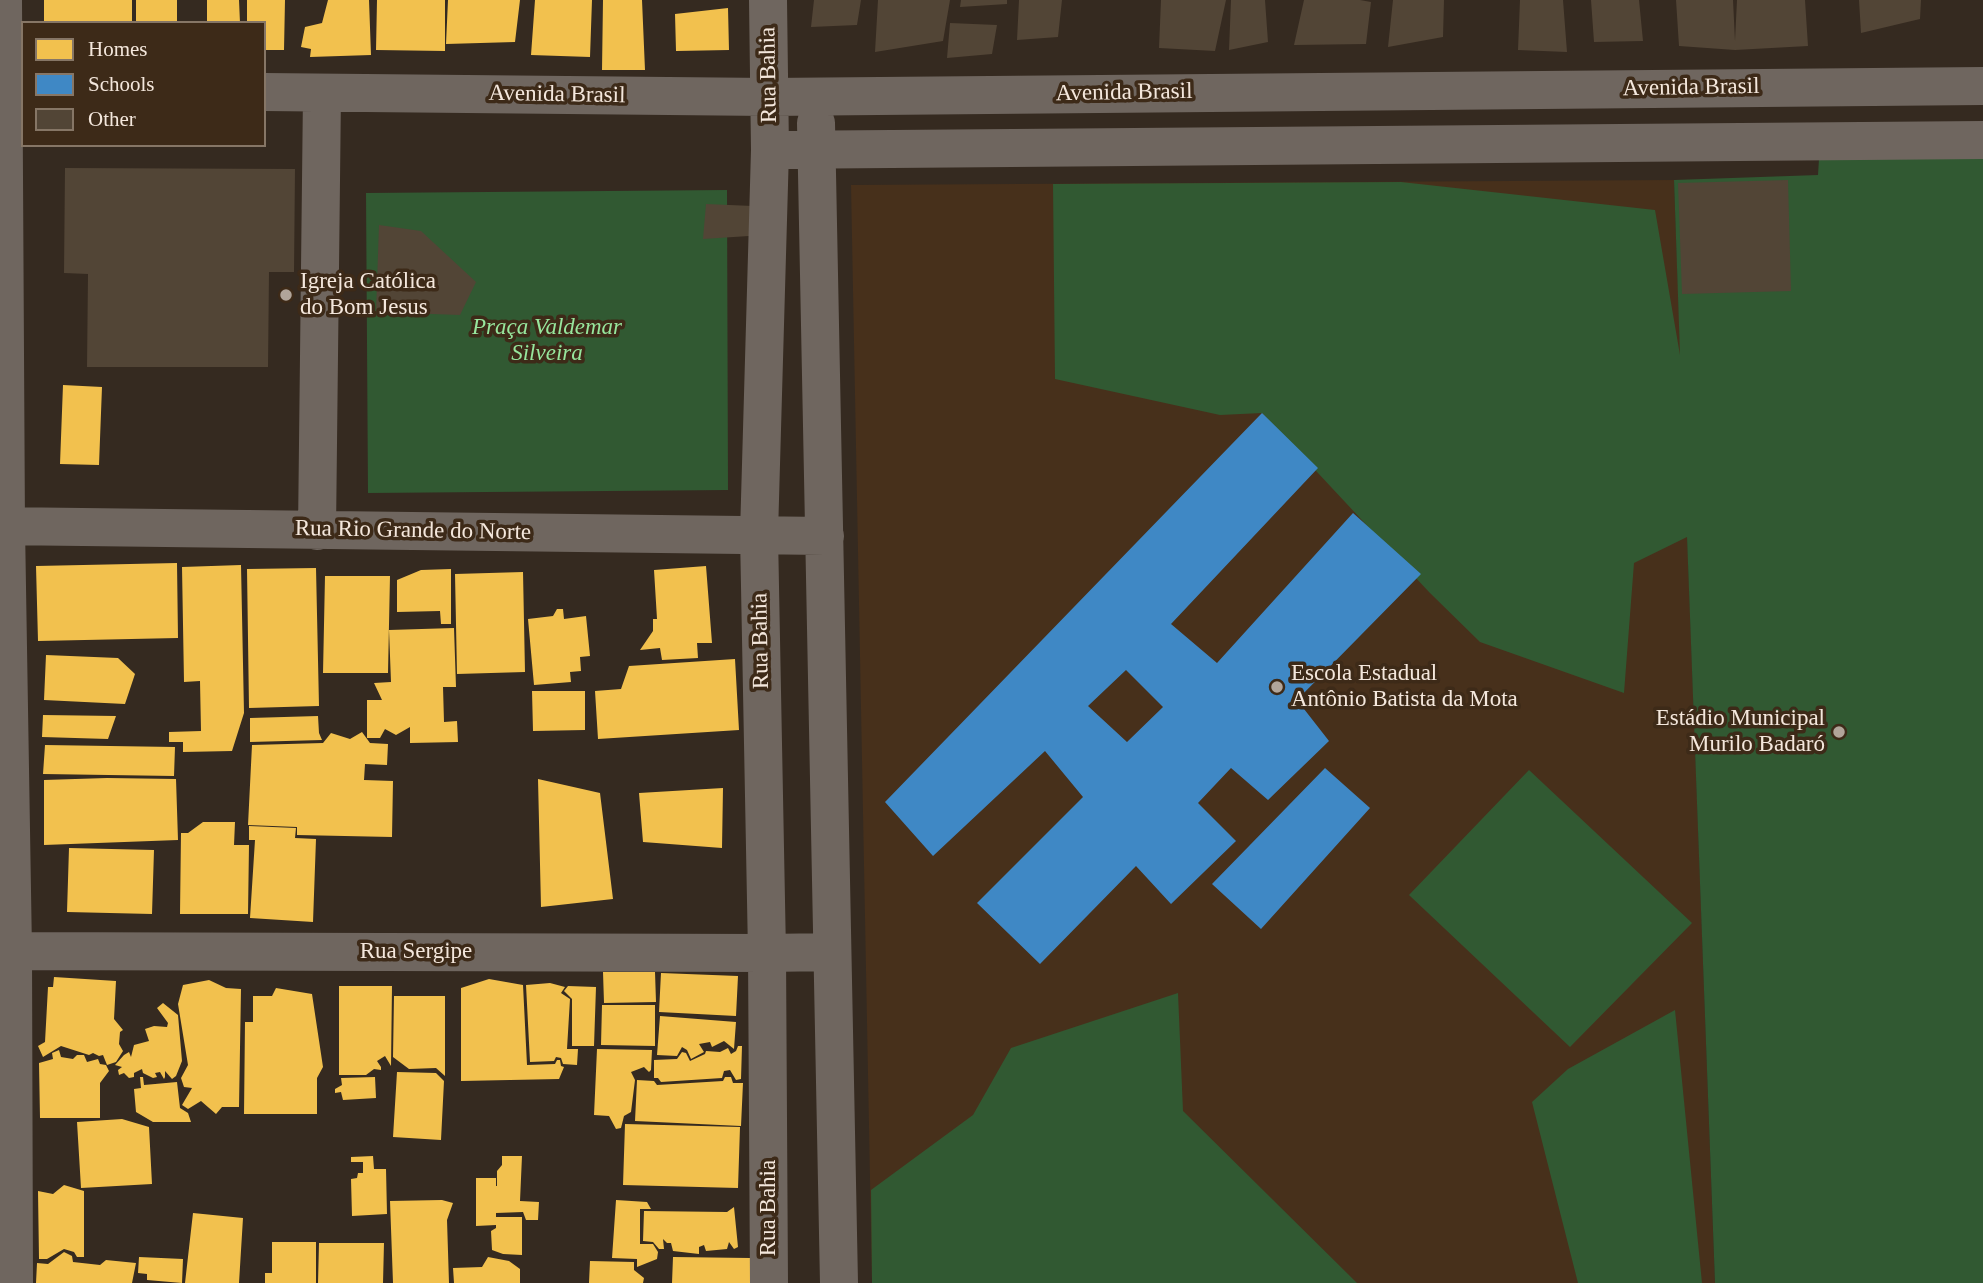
<!DOCTYPE html>
<html>
<head>
<meta charset="utf-8">
<style>
	body { margin:0 }
	#map { position:relative; width:1983px; height:1283px; overflow:hidden; background:#352a20; font-family:"Times New Roman",serif }
	canvas { display:block }
	.legend { position:absolute; left:21px; top:21px; width:245px; height:126px; box-sizing:border-box; background:#3d2a18; border:2px solid #867666; margin:0; padding:9px 12px; list-style:none; font-size:21px; color:#f4e7dc }
	.legend li { display:flex; align-items:center; gap:14px; height:35px }
	.legend b { width:35px; border:2px solid #867666 }
</style>
</head>
<body>
<div id="map">
<canvas width="1983" height="1283"></canvas>
<ul class="legend">
<li><b style="height:19px;background:#f2c14e"></b>Homes</li>
<li><b style="height:19px;background:#3f88c5"></b>Schools</li>
<li><b style="height:19px;background:#524536"></b>Other</li>
</ul>
</div>
<script>
const ctx = document.querySelector('canvas').getContext('2d');
ctx.lineJoin = 'round';
function fillPath(path, color) { ctx.fillStyle = color; ctx.fill(path, 'evenodd'); }
const toPath = rows => new Path2D(rows.map(r => 'M' + r).join(''));
function stroke(path, color, width, dash) { ctx.strokeStyle = color; ctx.lineWidth = width; ctx.lineCap = dash ? 'butt' : 'round'; ctx.setLineDash(dash || []); ctx.stroke(path); }
function label(font, color, halo, rows, align = 'center') {
  ctx.font = font + ' "Times New Roman",serif'; ctx.lineWidth = 7; ctx.setLineDash([]); ctx.textBaseline = 'middle'; ctx.strokeStyle = halo; ctx.fillStyle = color; for (const [text, x, y, turn = 0] of rows) {
    ctx.save(); ctx.translate(x, y); ctx.rotate((+turn || 0) * Math.PI / 180); ctx.textAlign = isNaN(turn) ? turn : align; if (halo) ctx.strokeText(text, 0, 0); ctx.fillText(text, 0, 0); ctx.restore();
  }
}
fillPath(toPath([
	[1674,180,1715,1283,872,1283,851,185]
]), '#47301b');
fillPath(toPath([
	[1983,155,1983,1283,1715,1283,1687,537,1634,563,1624,693,1480,642,1429,592,1262,413,1220,415,1055,379,1053,184,1401,182,1655,210,1680,355,1674,180,1818,175,1819,159],
	[727,190,728,490,368,493,366,193],
	[1529,770,1692,923,1570,1047,1409,895],
	[1178,993,1183,1111,1357,1283,872,1283,871,1190,973,1115,1011,1048],
	[1675,1010,1702,1283,1578,1283,1532,1102,1568,1069]
]), '#315932');
fillPath(toPath([
	[44,0,132,0,132,23,44,23],
	[136,0,177,0,177,23,136,23],
	[207,0,239,0,240,23,207,23],
	[247,0,285,0,284,50,264,50,264,23,247,23],
	[328,0,369,0,371,55,310,57,311,49,301,47,305,27,322,23],
	[377,0,445,0,445,51,376,50],
	[448,0,520,0,515,42,446,44],
	[535,0,592,0,590,57,531,55],
	[603,0,642,0,645,70,602,70],
	[728,8,729,50,676,51,675,14],
	[63,385,102,387,99,465,60,464],
	[177,563,178,638,38,641,36,566],
	[241,565,244,713,232,751,183,752,183,742,169,742,169,732,201,731,200,681,184,682,182,567],
	[706,566,712,643,697,643,698,658,662,660,660,648,640,650,653,631,653,619,657,619,654,570],
	[316,568,319,706,249,708,247,569],
	[451,569,451,624,441,624,440,611,397,612,397,580,421,570],
	[523,572,525,672,457,674,455,574],
	[325,576,390,576,388,673,323,673],
	[557,609,563,609,564,619,586,616,590,656,580,657,581,671,570,672,571,682,534,685,528,619,553,616],
	[454,628,456,687,443,687,444,722,457,721,458,742,410,743,410,727,396,735,385,729,380,738,367,738,367,700,382,700,374,683,391,682,389,630],
	[46,655,118,658,135,674,125,704,44,700],
	[735,659,739,730,598,739,595,691,621,689,629,666],
	[532,691,585,691,585,730,533,731],
	[43,715,116,716,108,739,42,737],
	[318,716,319,733,322,740,250,742,250,718],
	[362,732,370,743,388,744,387,765,365,764,364,780,393,781,392,837,297,835,297,827,248,825,252,745,323,743,331,733,350,739],
	[45,745,175,747,174,776,43,774],
	[107,778,176,779,178,840,44,845,44,780],
	[538,779,600,793,613,899,541,907],
	[723,788,722,848,643,842,639,793],
	[203,822,235,822,234,845,249,845,248,914,180,914,181,833,188,833],
	[249,826,296,828,295,838,316,839,313,922,250,918,255,840,249,840],
	[69,848,154,850,152,914,67,912],
	[603,972,655,972,656,1002,604,1003],
	[661,973,738,976,736,1016,659,1012],
	[54,977,116,981,114,1019,123,1030,120,1032,119,1044,123,1051,116,1062,107,1065,103,1055,99,1056,93,1053,89,1055,61,1046,43,1057,38,1046,45,1042,48,987,53,987],
	[489,979,523,985,527,1065,555,1064,557,1060,560,1060,561,1066,564,1067,559,1079,461,1081,461,988],
	[209,980,226,988,241,989,239,1107,222,1107,216,1114,201,1101,188,1109,182,1105,192,1088,184,1087,181,1078,188,1065,178,1004,183,985],
	[550,983,565,987,561,993,570,999,567,1049,578,1049,577,1065,563,1064,561,1058,556,1057,554,1061,530,1062,526,985],
	[339,986,392,986,391,1066,385,1056,377,1061,381,1067,381,1070,374,1069,366,1075,339,1075],
	[568,986,596,987,594,1046,572,1046,572,999,564,991],
	[276,988,312,994,323,1067,317,1078,317,1114,244,1114,245,1022,253,1022,253,996,272,996],
	[394,996,445,996,445,1076,436,1068,409,1069,393,1057],
	[163,1003,178,1015,182,1061,176,1076,172,1079,165,1071,165,1077,164,1079,160,1072,155,1073,157,1077,153,1078,143,1073,142,1069,134,1073,134,1077,129,1078,124,1073,119,1075,118,1070,122,1067,115,1065,124,1055,129,1052,131,1057,134,1045,149,1041,145,1029,154,1026,167,1027,168,1023,157,1008],
	[602,1005,655,1005,655,1046,601,1045],
	[660,1016,736,1022,734,1049,724,1041,712,1047,710,1042,699,1044,704,1052,691,1059,687,1050,682,1047,677,1056,657,1055],
	[738,1046,742,1046,741,1079,736,1080,730,1070,724,1071,722,1078,661,1082,658,1078,654,1078,654,1060,677,1059,682,1052,686,1053,690,1061,705,1054,706,1051,720,1052,728,1048,731,1054,736,1051],
	[597,1049,652,1050,651,1070,649,1072,644,1067,631,1072,635,1080,631,1112,624,1116,621,1128,616,1129,609,1116,594,1115],
	[59,1050,61,1057,73,1059,77,1055,84,1055,87,1062,98,1059,100,1064,106,1065,109,1071,100,1083,100,1118,40,1118,39,1063,53,1059,52,1053],
	[397,1072,436,1073,444,1081,441,1140,393,1137],
	[140,1077,143,1077,144,1085,177,1082,180,1108,188,1113,191,1122,153,1122,136,1112,134,1089,141,1088],
	[375,1077,376,1098,343,1100,341,1092,335,1093,335,1089,342,1085,341,1078],
	[725,1077,731,1077,733,1083,743,1083,741,1126,635,1121,637,1080,654,1081,657,1085,723,1081],
	[122,1119,149,1127,152,1184,81,1188,77,1122],
	[625,1124,740,1127,738,1188,623,1185],
	[373,1156,374,1169,386,1169,387,1214,352,1216,351,1179,357,1178,358,1173,363,1173,363,1162,351,1162,351,1157],
	[502,1156,522,1156,520,1201,539,1202,538,1220,526,1220,523,1212,496,1213,496,1217,522,1217,522,1255,503,1254,492,1250,491,1231,496,1228,496,1225,476,1226,476,1178,496,1178,496,1186,497,1186,497,1171,502,1165],
	[64,1185,84,1191,84,1257,77,1257,74,1252,64,1249,47,1259,39,1259,38,1191,53,1194],
	[442,1200,453,1203,447,1220,449,1283,393,1283,390,1201],
	[616,1200,647,1202,651,1209,640,1209,640,1244,653,1244,658,1252,657,1259,637,1267,637,1259,612,1258],
	[734,1207,738,1247,734,1249,729,1242,727,1249,706,1251,704,1245,699,1247,699,1254,673,1251,671,1243,667,1243,663,1239,664,1249,659,1249,653,1242,643,1241,644,1211,727,1212],
	[193,1213,243,1218,239,1283,185,1283],
	[272,1242,316,1242,316,1283,265,1283,265,1273,272,1273],
	[319,1243,384,1243,383,1283,318,1283],
	[64,1252,72,1256,73,1262,100,1265,106,1260,136,1263,132,1283,36,1283,37,1263,48,1264],
	[139,1257,183,1259,182,1283,147,1280,147,1274,138,1273],
	[488,1257,509,1261,520,1269,520,1283,454,1283,453,1268,482,1267],
	[673,1257,750,1258,750,1283,672,1283],
	[590,1261,634,1262,634,1270,644,1278,643,1283,589,1283]
]), '#f2c14e');
fillPath(toPath([
	[1262,413,1318,468,1171,624,1217,663,1353,513,1421,574,1297,700,1329,741,1268,800,1231,768,1198,803,1236,841,1171,904,1136,866,1040,964,977,903,1083,797,1045,751,933,856,885,802],
	[1126,670,1163,707,1127,742,1088,706],
	[1325,768,1370,808,1261,929,1212,884]
]), '#3f88c5');
fillPath(toPath([
	[814,0,861,0,857,25,811,27],
	[878,0,950,0,943,41,875,52],
	[961,0,1007,0,1007,4,960,7],
	[1019,0,1062,0,1058,37,1017,40],
	[1161,0,1226,0,1215,51,1159,48],
	[1231,0,1265,0,1268,42,1229,50],
	[1304,0,1360,0,1371,2,1366,44,1294,45],
	[1393,0,1444,0,1443,37,1388,47],
	[1520,0,1563,0,1567,52,1518,50],
	[1591,0,1639,0,1643,41,1594,42],
	[1676,0,1733,0,1735,41,1737,0,1805,0,1808,46,1735,50,1679,46],
	[1859,0,1921,0,1920,19,1861,33],
	[950,23,997,25,992,54,947,58],
	[65,168,295,169,294,272,269,272,268,367,87,367,88,274,64,273],
	[1788,180,1791,291,1682,294,1678,183],
	[706,204,753,206,749,236,703,239],
	[379,225,421,231,476,282,460,315,376,312]
]), '#524536');
stroke(toPath([
	[3,0,6,526,13,951,14,1283],
	[768,0,770,150,759,534,767,953,769,1283],
	[264,92,769,97,1983,86],
	[816,123,839,1283],
	[770,150,1983,140],
	[0,526,825,536],
	[317,531,322,93],
	[0,951,767,953,832,952]
]), '#6f665f', 38);
for (const [x, y, r, color] of [
	[286,295,7,"#b1a59a"],
	[1277,687,7,"#b1a59a"],
	[1839,732,7,"#b1a59a"]
]) { const dot = new Path2D(); dot.arc(x, y, r, 0, 2 * Math.PI); ctx.fillStyle = color; ctx.fill(dot); stroke(dot, '#3d2a18', 2.5); }
label('23px', '#f4e7dc', '#3d2a18', [
	["Rua Bahia",769,75,-91],
	["Avenida Brasil",1691,88,-1],
	["Avenida Brasil",1124,93,-1],
	["Avenida Brasil",557,95,1],
	["Rua Rio Grande do Norte",413,531,1],
	["Rua Bahia",761,641,-91],
	["Rua Sergipe",416,952],
	["Rua Bahia",769,1208,-90]
]);
label('23px', '#f4e7dc', '#3d2a18', [
	["Igreja Católica",300,282],
	["do Bom Jesus",300,308],
	["Escola Estadual",1291,674],
	["Antônio Batista da Mota",1291,700],
	["Estádio Municipal",1825,719,"right"],
	["Murilo Badaró",1825,745,"right"]
], 'left');
label('italic 23px', '#97e69d', '#3d2a18', [
	["Praça Valdemar",547,328],
	["Silveira",547,354]
]);
</script>
</body>
</html>
